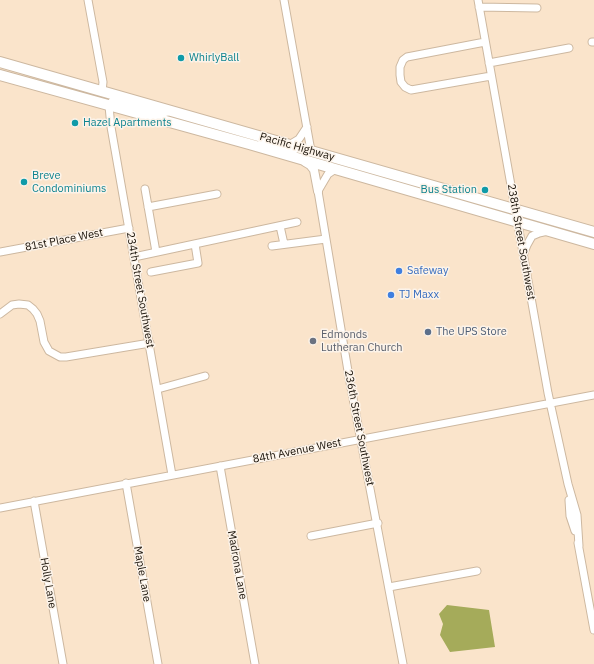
<!DOCTYPE html>
<html>
<head>
<meta charset="utf-8">
<style>
	body { margin:0 }
	canvas { display:block; background:#fae4cb }
</style>
</head>
<body>
<canvas width="594" height="664"></canvas>
<script>
const ctx = document.querySelector('canvas').getContext('2d');
ctx.lineJoin = 'round';
function fillPath(path, color) { ctx.fillStyle = color; ctx.fill(path, 'evenodd'); }
const toPath = rows => new Path2D(rows.map(r => 'M' + r).join(''));
function stroke(path, color, width, dash) { ctx.strokeStyle = color; ctx.lineWidth = width; ctx.lineCap = dash ? 'butt' : 'round'; ctx.setLineDash(dash || []); ctx.stroke(path); }
function label(font, color, halo, rows, align = 'center') {
  ctx.font = font + ' "IBM Plex Sans",sans-serif'; ctx.lineWidth = 3; ctx.setLineDash([]); ctx.textBaseline = 'middle'; ctx.strokeStyle = halo; ctx.fillStyle = color; for (const [text, x, y, turn = 0] of rows) {
    ctx.save(); ctx.translate(x, y); ctx.rotate((+turn || 0) * Math.PI / 180); ctx.textAlign = isNaN(turn) ? turn : align; if (halo) ctx.strokeText(text, 0, 0); ctx.fillText(text, 0, 0); ctx.restore();
  }
}
fillPath(toPath([
	[447,605,489,610,495,647,450,652,440,635,443,624,439,614]
]), '#a5ab5a');
const minor = toPath([
	[88,0,103,82,102,92],
	[284,0,311,151],
	[478,0,548,393,568,484,577,515,579,546],
	[479,7,537,8],
	[485,42,407,57,403,60,400,67,400,75,401,82,405,87,411,90,491,76],
	[592,42,594,42],
	[489,63,569,48],
	[109,106,111,127,172,475],
	[289,145,299,139,307,127],
	[334,170,328,174,318,191,349,377,403,664],
	[145,189,156,252],
	[148,207,217,194],
	[280,226,284,244],
	[272,246,326,239],
	[0,252,129,228],
	[524,253,527,245,532,236,539,233,548,231],
	[134,257,297,222],
	[151,272,198,263,195,244],
	[0,314,12,305,19,304,28,305,33,309,37,314,40,321,44,342,49,351,60,357,66,357,150,343],
	[158,389,205,376],
	[220,466,255,664],
	[126,483,158,664],
	[569,500,570,516,575,531],
	[34,501,63,664],
	[0,508,594,395],
	[311,536,378,523],
	[578,543,594,630],
	[389,587,477,571]
]);
const major = toPath([
	[109,106,113,101,161,113,169,111],
	[262,143,293,151],
	[305,162,310,165,314,170,318,191]
]);
const highway = toPath([
	[0,62,594,232],
	[0,75,249,144,594,244]
]);
stroke(minor, '#cdb8a0', 9);
stroke(major, '#cdb8a0', 10);
stroke(highway, '#cdb8a0', 12);
stroke(minor, '#fff', 7);
stroke(major, '#fff', 8);
stroke(highway, '#fff', 10);
for (const [x, y, r, color] of [
	[181,58,4,"#0f9aa8"],
	[75,123,4,"#0f9aa8"],
	[24,182,4,"#0f9aa8"],
	[485,190,4,"#0f9aa8"],
	[399,271,4,"#3f7fe0"],
	[391,295,4,"#3f7fe0"],
	[428,332,4,"#5c6f8a"],
	[313,341,4,"#6b7280"]
]) { const dot = new Path2D(); dot.arc(x, y, r, 0, 2 * Math.PI); ctx.fillStyle = color; ctx.fill(dot); stroke(dot, '#fcf3e9', 1.5); }
label('11px', '#0d838f', '#fcf3e9', [
	["WhirlyBall",189,58],
	["Hazel Apartments",83,123],
	["Breve",32,176],
	["Condominiums",32,189],
	["Bus Station",477,190,"right"]
], 'left');
label('11px', '#181108', '#fcf3e9', [
	["Pacific Highway",297,147,16],
	["81st Place West",64,240,-11],
	["238th Street Southwest",521,242,80],
	["234th Street Southwest",140,290,80],
	["236th Street Southwest",359,428,79],
	["84th Avenue West",297,451,-11],
	["Madrona Lane",237,565,80],
	["Maple Lane",142,574,80],
	["Holly Lane",48,583,80]
]);
label('11px', '#366cbe', '#fcf3e9', [
	["Safeway",407,271],
	["TJ Maxx",399,295]
], 'left');
label('11px', '#4e5e75', '#fcf3e9', [
	["The UPS Store",436,332]
], 'left');
label('11px', '#5b616d', '#fcf3e9', [
	["Edmonds",321,335],
	["Lutheran Church",321,348]
], 'left');
</script>
</body>
</html>
